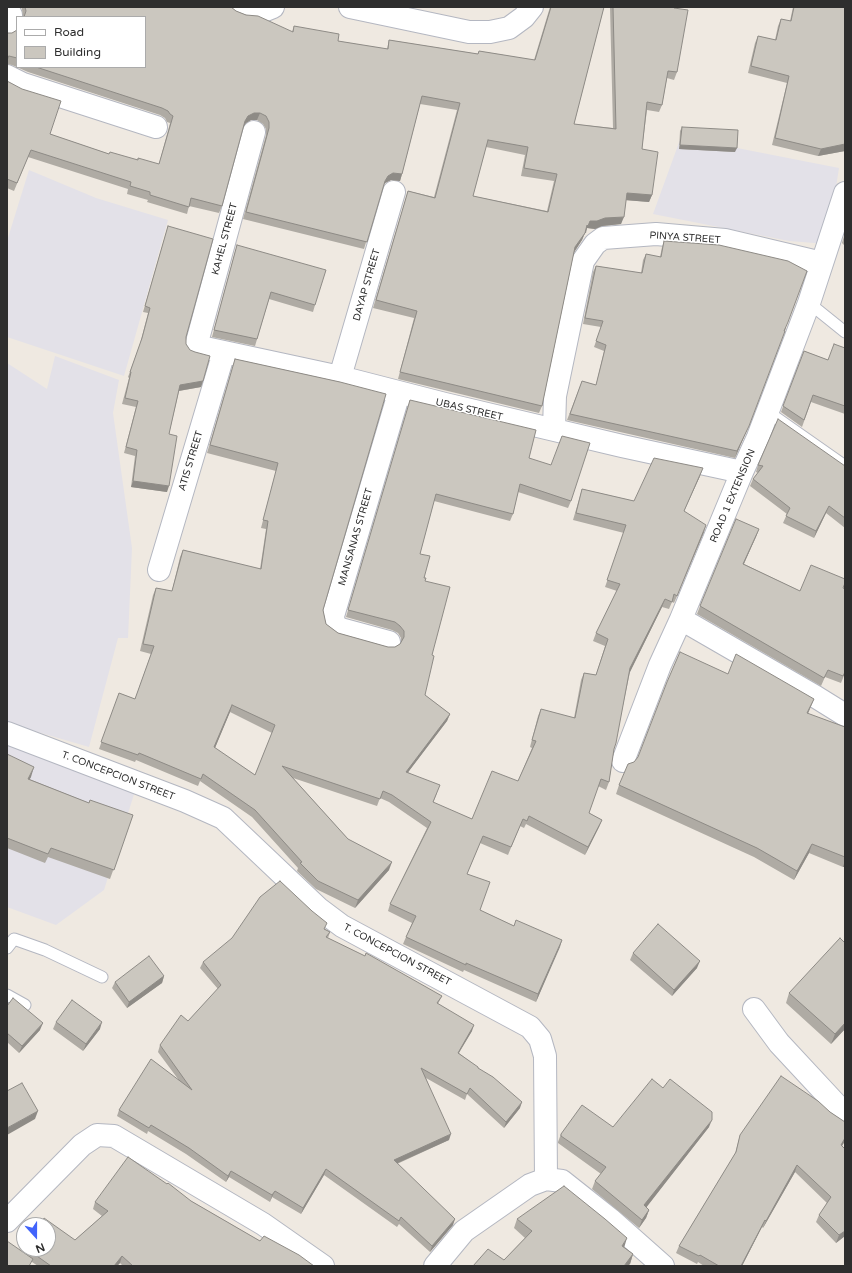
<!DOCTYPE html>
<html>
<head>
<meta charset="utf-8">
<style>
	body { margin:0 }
	#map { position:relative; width:852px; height:1273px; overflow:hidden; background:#efe9e1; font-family:"Varela Round",sans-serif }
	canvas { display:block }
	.frame { position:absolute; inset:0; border:8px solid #2e2e2e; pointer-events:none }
	.legend { position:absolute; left:16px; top:16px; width:130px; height:52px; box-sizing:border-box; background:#fff; border:1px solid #ababab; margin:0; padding:5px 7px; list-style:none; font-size:12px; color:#2e2e2e }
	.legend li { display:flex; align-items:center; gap:8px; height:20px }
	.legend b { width:20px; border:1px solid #ababab }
	.north { position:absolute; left:16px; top:1217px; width:40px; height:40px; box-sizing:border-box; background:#fff; border:1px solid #ababab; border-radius:50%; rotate:159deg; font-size:11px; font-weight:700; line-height:16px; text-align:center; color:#2e2e2e }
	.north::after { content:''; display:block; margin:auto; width:14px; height:18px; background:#4264fb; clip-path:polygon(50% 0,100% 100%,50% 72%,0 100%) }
</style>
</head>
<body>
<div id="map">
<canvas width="852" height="1273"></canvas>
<div class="frame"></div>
<ul class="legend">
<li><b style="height:5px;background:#fff"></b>Road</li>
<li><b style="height:11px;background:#cbc7bf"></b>Building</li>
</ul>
<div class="north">N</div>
</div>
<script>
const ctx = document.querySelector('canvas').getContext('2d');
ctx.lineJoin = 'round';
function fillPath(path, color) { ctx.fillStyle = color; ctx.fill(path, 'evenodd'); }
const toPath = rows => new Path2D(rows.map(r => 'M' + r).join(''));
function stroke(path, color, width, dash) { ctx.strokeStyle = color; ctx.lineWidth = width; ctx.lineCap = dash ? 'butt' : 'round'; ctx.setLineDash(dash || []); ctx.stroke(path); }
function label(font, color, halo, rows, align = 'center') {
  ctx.font = font + ' "Varela Round",sans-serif'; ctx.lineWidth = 3; ctx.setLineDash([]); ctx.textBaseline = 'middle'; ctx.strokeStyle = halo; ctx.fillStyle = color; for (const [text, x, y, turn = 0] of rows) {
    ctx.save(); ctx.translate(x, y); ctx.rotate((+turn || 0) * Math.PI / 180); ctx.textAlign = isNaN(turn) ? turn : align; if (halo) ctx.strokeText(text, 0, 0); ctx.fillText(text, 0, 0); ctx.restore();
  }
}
fillPath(toPath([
	[681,137,839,168,827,244,789,241,653,214],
	[29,170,96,198,168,220,124,376,7,337,7,241],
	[55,356,119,380,113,413,132,548,128,638,118,638,89,747,7,723,7,363,47,389],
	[7,739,135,791,104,890,56,925,7,907]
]), '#e3e1e8');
const lane = toPath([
	[809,303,845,332],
	[768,412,845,466],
	[7,948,14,939,45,950,102,977],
	[7,995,25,1005]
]);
const street = toPath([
	[238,7,248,11,263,11,273,7],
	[350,7,469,32,490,32,509,28,524,17,532,7],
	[7,8,11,15,7,28],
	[7,76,23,84,156,127],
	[254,132,196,346,340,377,445,404,622,446,742,472],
	[845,193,809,303,758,437,742,472,681,619,816,697,845,715],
	[340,377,394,192],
	[554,429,555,396,583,261,595,244,603,238,656,234,725,240,822,263],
	[159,570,224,352],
	[389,642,341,629,334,625,333,616,399,393],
	[7,733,185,801,223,818,318,908,342,926,530,1027,540,1039,545,1056,546,1179],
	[623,761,660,665,681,619],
	[754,1009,779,1043,845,1114],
	[7,1221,82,1145,97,1135,114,1136,263,1224,323,1266]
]);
const secondary = toPath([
	[435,1266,464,1231,530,1185,546,1179,562,1181,610,1219,663,1266]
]);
stroke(lane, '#b4b7c1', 13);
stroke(street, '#b4b7c1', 24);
stroke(secondary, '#b4b7c1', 24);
stroke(lane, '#fff', 11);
stroke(street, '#fff', 22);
stroke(secondary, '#fff', 22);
fillPath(toPath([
	[21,7,231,7,236,11,292,32,294,26,338,41,387,49,389,40,478,54,479,51,534,60,550,7,604,7,574,124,613,128,610,7,675,7,677,72,674,80,667,78,662,105,659,112,647,110,642,149,652,195,649,202,626,200,621,224,602,226,595,229,587,228,582,240,574,252,542,406,539,413,398,379,414,318,373,308,408,191,434,197,457,110,420,104,402,174,400,181,391,180,385,183,383,186,364,249,243,219,266,135,266,129,263,124,257,120,251,120,246,123,243,127,222,206,219,213,189,206,187,214,147,202,148,200,127,194,128,189,28,157,14,191,7,188,7,81,50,134,109,154,159,164,170,123,167,122,165,118,160,115,28,72,12,65,7,64,7,33,12,33,17,30,17,67,145,67,145,17,23,17,22,9],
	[486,147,525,155,521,176,554,181,547,211,473,196],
	[793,7,845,7,845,151,818,156,772,145,787,83,748,73,755,43,758,36,775,40,778,26,781,19,790,21],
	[682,127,735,152,679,149,680,131],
	[168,226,186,337,186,344,203,381,201,387,179,391,169,434,167,492,131,487,135,456,124,453,136,407,122,404,129,378,128,377,140,344,148,313,143,312],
	[845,233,845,246,842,243],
	[664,241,786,328,746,432,735,458,567,420,582,381,596,385,604,351,594,347,601,327,583,324,593,272,596,266,641,273,643,260,646,254,660,257,662,247],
	[237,245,315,305,313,312,269,299,255,346,212,337,235,252],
	[845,348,845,414,811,402,802,427,781,412,804,351,828,360],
	[235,359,340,382,323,610,326,624,338,633,388,647,395,647,400,644,401,642,401,638,398,633,392,630,346,617,410,400,529,458,571,501,568,508,518,492,513,514,510,521,434,501,420,554,425,581,432,655,425,695,450,714,447,721,408,772,437,793,433,803,472,819,518,781,532,748,530,747,538,716,541,709,574,718,581,680,584,673,596,675,605,646,593,641,596,633,617,591,605,587,624,533,573,520,580,496,582,489,634,501,700,476,684,511,704,532,674,603,672,602,669,609,662,607,630,672,614,749,609,782,606,790,598,786,589,813,602,820,599,827,585,855,526,824,524,828,520,826,508,855,480,843,467,874,480,910,514,926,562,940,536,1002,464,970,463,972,403,944,412,923,388,911,390,904,427,828,389,802,380,798,377,806,293,778,348,839,389,870,355,908,316,889,297,871,298,868,252,817,200,781,198,786,136,760,135,762,99,749,119,693,135,699,151,654,140,651,153,595,156,588,172,591,180,557,183,550,260,569,266,529,261,528,276,471,207,453],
	[230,712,272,733,255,775,215,748],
	[758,465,845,466,845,528,826,513,814,538,783,523,787,514,750,486,753,479,758,473,756,472],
	[759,529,744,564,800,591,843,588,845,589,845,673,841,683,825,677,821,686,697,614,700,606],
	[728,674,814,699,808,714,845,727,845,867,843,867,809,853,794,880,754,857,616,794,619,785,634,762],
	[7,754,31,777,29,779,89,803,133,815,110,879,48,857,45,863,7,848],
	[325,929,330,932,328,938,442,996,438,1004,472,1031,459,1053,478,1068,520,1108,504,1128,467,1094,465,1100,426,1078,449,1140,397,1164,453,1225,430,1252,399,1224,397,1227,324,1175,301,1214,272,1197,270,1202,229,1177,226,1182,186,1154,148,1131,147,1134,117,1116,119,1110,178,1079,158,1052,160,1045,188,1021,218,989,200,968,203,962],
	[845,943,845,1029,831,1044,786,1003,789,993],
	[633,953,697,968,672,996,630,960],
	[164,976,162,983,127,1008,112,988,115,982],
	[7,1006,40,1030,19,1053,7,1042],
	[56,1022,100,1029,83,1051,53,1029],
	[663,1088,709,1127,646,1207,649,1210,646,1218,639,1228,592,1189,595,1181,601,1174,558,1143,558,1142,561,1134,613,1127],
	[830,1112,845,1122,845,1141,842,1146,845,1236,836,1243,816,1222,819,1215,827,1203,795,1172,763,1228,762,1227,742,1266,704,1266,698,1262,697,1264,676,1253,679,1246,735,1154,740,1135],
	[191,1201,260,1241,314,1266,123,1266,120,1263,117,1266,38,1266,32,1262,22,1251,24,1246,24,1249,48,1249,75,1240,102,1216,93,1209,95,1202],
	[517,1219,624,1247,633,1254,630,1264,504,1260,525,1238,514,1228]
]), '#afaba4');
fillPath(toPath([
	[9,56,7,63,7,57],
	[254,113,260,113,257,120,251,120,246,123,242,129,245,121,248,116],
	[845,144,845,151,818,156,821,149],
	[680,145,737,148,735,152,679,149],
	[393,173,402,174,400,181,391,180,385,183,382,188,385,181,388,176],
	[627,193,652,195,649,202,624,200],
	[624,217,621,224,602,226,595,229,587,228,586,233,584,233,587,225,590,221,605,218],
	[585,233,582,240,573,254,575,247],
	[785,331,746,432,735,458,737,451],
	[203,381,201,387,178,391,180,385],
	[703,468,700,476,681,518,684,511],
	[133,481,169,486,167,492,131,487],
	[829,506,826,513,814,538,816,531],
	[706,525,704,532,674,603,677,596],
	[759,529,756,537,740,572,743,564],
	[665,599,662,607,628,676,630,668],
	[814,699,810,708,804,722,807,713],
	[232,705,230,712,212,755,214,747],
	[450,714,447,721,403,779,406,772],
	[34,767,31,777,25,788,28,779],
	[602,820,599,827,585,855,588,847],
	[812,844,809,853,794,880,797,871],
	[845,860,845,867,843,867],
	[392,862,389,870,355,908,358,900],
	[562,940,560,947,536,1002,538,994],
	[700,961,697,968,672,996,674,990],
	[164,976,162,983,127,1008,129,1002],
	[102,1022,100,1029,83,1051,86,1044],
	[43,1023,40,1030,19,1053,22,1046],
	[845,1023,845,1029,831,1044,835,1034],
	[474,1025,472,1031,455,1059,458,1053],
	[522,1102,520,1108,504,1128,506,1122],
	[38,1111,35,1119,7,1135,7,1128],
	[712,1120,709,1127,642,1213,644,1205],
	[451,1134,449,1140,391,1166,394,1160],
	[845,1138,845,1141,838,1152,841,1145],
	[797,1165,795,1172,763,1228,766,1221],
	[326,1169,324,1175,301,1214,303,1208],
	[231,1171,229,1177,226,1182,228,1176],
	[275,1191,272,1197,270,1202,272,1195],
	[649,1210,646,1218,639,1228,642,1220],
	[455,1219,453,1225,430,1252,432,1246],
	[765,1220,762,1227,742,1266,741,1266],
	[845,1231,845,1236,836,1243,839,1235],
	[627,1238,624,1248,622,1246],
	[633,1254,630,1264,628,1266,624,1266],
	[122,1256,120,1263,117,1266,114,1266]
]), '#8e8b86');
const building = toPath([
	[25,7,231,7,236,11,246,15,258,16,293,32,294,26,339,34,338,41,388,49,389,40,478,54,479,51,535,60,551,7,604,7,574,124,616,129,613,7,675,7,674,8,688,10,677,72,668,71,662,105,647,102,642,149,658,152,652,195,627,193,624,217,605,218,597,221,590,221,588,226,587,225,585,233,575,247,542,406,400,372,417,311,376,300,408,191,435,198,460,103,422,96,402,174,393,173,388,176,385,181,367,242,246,212,269,128,269,122,266,116,260,113,254,113,248,116,245,121,222,206,191,198,189,207,150,195,150,192,130,186,131,182,31,150,17,183,7,179,7,81,22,89,61,101,50,134,109,154,110,152,138,160,138,158,159,164,173,116,170,114,168,111,162,108,36,67,145,67,145,17,24,17,26,11,25,7],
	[488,140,528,147,524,168,557,174,548,212,473,196,488,140],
	[794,7,845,7,845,144,821,149,775,138,789,76,751,66,758,36,776,40,781,19,791,21,794,7],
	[17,30,17,58,9,56,7,57,7,33,12,33,17,30],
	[682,127,738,130,737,148,680,145,682,127],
	[168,226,213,239,186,337,186,344,190,350,195,352,210,356,203,381,180,385,169,434,177,436,169,486,133,481,137,450,126,447,138,401,125,398,131,372,130,372,142,338,150,308,145,306,168,226],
	[664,241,719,245,788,261,807,271,788,322,784,331,785,331,749,426,737,451,570,414,582,381,596,385,606,345,596,341,603,321,585,318,596,266,642,273,646,254,661,257,664,241],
	[237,245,326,270,315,305,271,292,257,339,214,330,237,245],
	[834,344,845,348,845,406,813,395,804,420,783,406,804,351,828,360,834,344],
	[235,359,340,382,386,394,323,610,326,624,338,633,388,647,395,647,400,644,404,637,404,631,400,626,395,622,348,610,410,400,536,430,529,458,551,465,562,436,590,443,571,501,520,484,513,514,436,494,420,554,430,556,424,578,426,578,425,581,450,587,432,655,434,656,425,695,450,714,406,772,440,785,433,802,472,819,492,771,518,781,536,741,532,740,541,709,575,718,584,673,596,675,608,639,596,633,620,584,607,580,626,525,576,513,582,489,634,501,654,458,703,468,684,511,706,525,677,596,674,594,672,602,665,599,630,668,616,743,614,749,609,782,601,779,589,813,602,820,588,847,529,816,527,821,523,819,511,847,483,836,467,874,490,882,480,910,514,926,516,920,562,940,538,994,466,963,466,965,406,937,416,916,390,904,431,822,392,795,383,791,380,799,282,766,348,839,392,862,358,900,318,881,300,863,302,862,255,810,203,774,201,779,139,753,138,755,101,742,119,693,135,699,154,646,143,644,156,588,172,591,183,550,261,569,268,521,263,520,278,463,210,445,235,359],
	[232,705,275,725,255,775,214,747,232,705],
	[778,419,845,466,845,518,829,506,816,531,786,516,790,508,753,479,763,466,758,465,778,419],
	[736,519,759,529,743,564,800,591,811,565,845,579,845,583,843,588,845,589,845,672,843,676,828,670,824,678,700,606,736,519],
	[680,652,728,674,736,654,814,699,807,713,845,727,845,857,812,844,797,871,757,848,619,785,628,764,634,762,638,757,667,682,680,652],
	[7,754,34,767,28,779,89,803,90,800,133,815,114,870,51,848,48,854,7,838,7,754],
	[280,881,312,911,327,923,324,929,330,932,326,937,365,956,366,953,442,996,437,1003,474,1025,458,1053,478,1067,478,1068,493,1077,522,1102,506,1122,470,1088,467,1094,421,1068,451,1134,394,1160,455,1219,432,1246,401,1217,399,1221,326,1169,303,1208,275,1191,272,1195,231,1171,228,1176,189,1148,151,1125,149,1128,119,1110,151,1059,192,1090,160,1045,181,1015,188,1021,221,985,203,962,232,938,260,897,280,881],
	[658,924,700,961,674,990,633,953,658,924],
	[840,938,845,943,845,1023,835,1034,789,993,840,938],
	[149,956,164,976,129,1002,115,982,149,956],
	[13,998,43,1023,22,1046,7,1033,7,1006,13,998],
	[72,1000,102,1022,86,1044,56,1022,72,1000],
	[781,1076,818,1101,830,1112,845,1122,845,1138,841,1145,845,1149,845,1231,839,1235,819,1215,831,1197,797,1165,766,1221,765,1220,741,1266,719,1266,700,1255,699,1256,679,1246,736,1152,740,1135,781,1076],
	[652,1079,663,1088,670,1079,712,1112,712,1120,644,1205,649,1210,642,1220,595,1181,606,1167,561,1136,561,1134,582,1105,613,1127,652,1079],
	[22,1083,38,1111,7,1128,7,1091,22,1083],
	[128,1157,167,1184,168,1183,191,1201,260,1241,264,1236,299,1255,314,1266,133,1266,122,1256,114,1266,51,1266,27,1249,48,1249,48,1225,39,1225,44,1218,75,1240,108,1211,95,1202,128,1157],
	[564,1186,605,1219,627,1238,622,1246,633,1254,624,1266,473,1266,488,1249,504,1260,532,1231,517,1219,564,1186],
	[7,1241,33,1259,29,1266,7,1266,7,1241]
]);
fillPath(building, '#cbc7bf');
stroke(building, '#8e8b86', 1);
label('10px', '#2e2e2e', '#fff', [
	["PINYA STREET",685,238,4],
	["KAHEL STREET",225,239,-75],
	["DAYAP STREET",367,285,-74],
	["UBAS STREET",469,410,13],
	["ATIS STREET",191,461,-73],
	["ROAD 1 EXTENSION",733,496,-67],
	["MANSANAS STREET",356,537,-74],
	["T. CONCEPCION STREET",118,776,21],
	["T. CONCEPCION STREET",397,955,28]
]);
</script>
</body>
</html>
